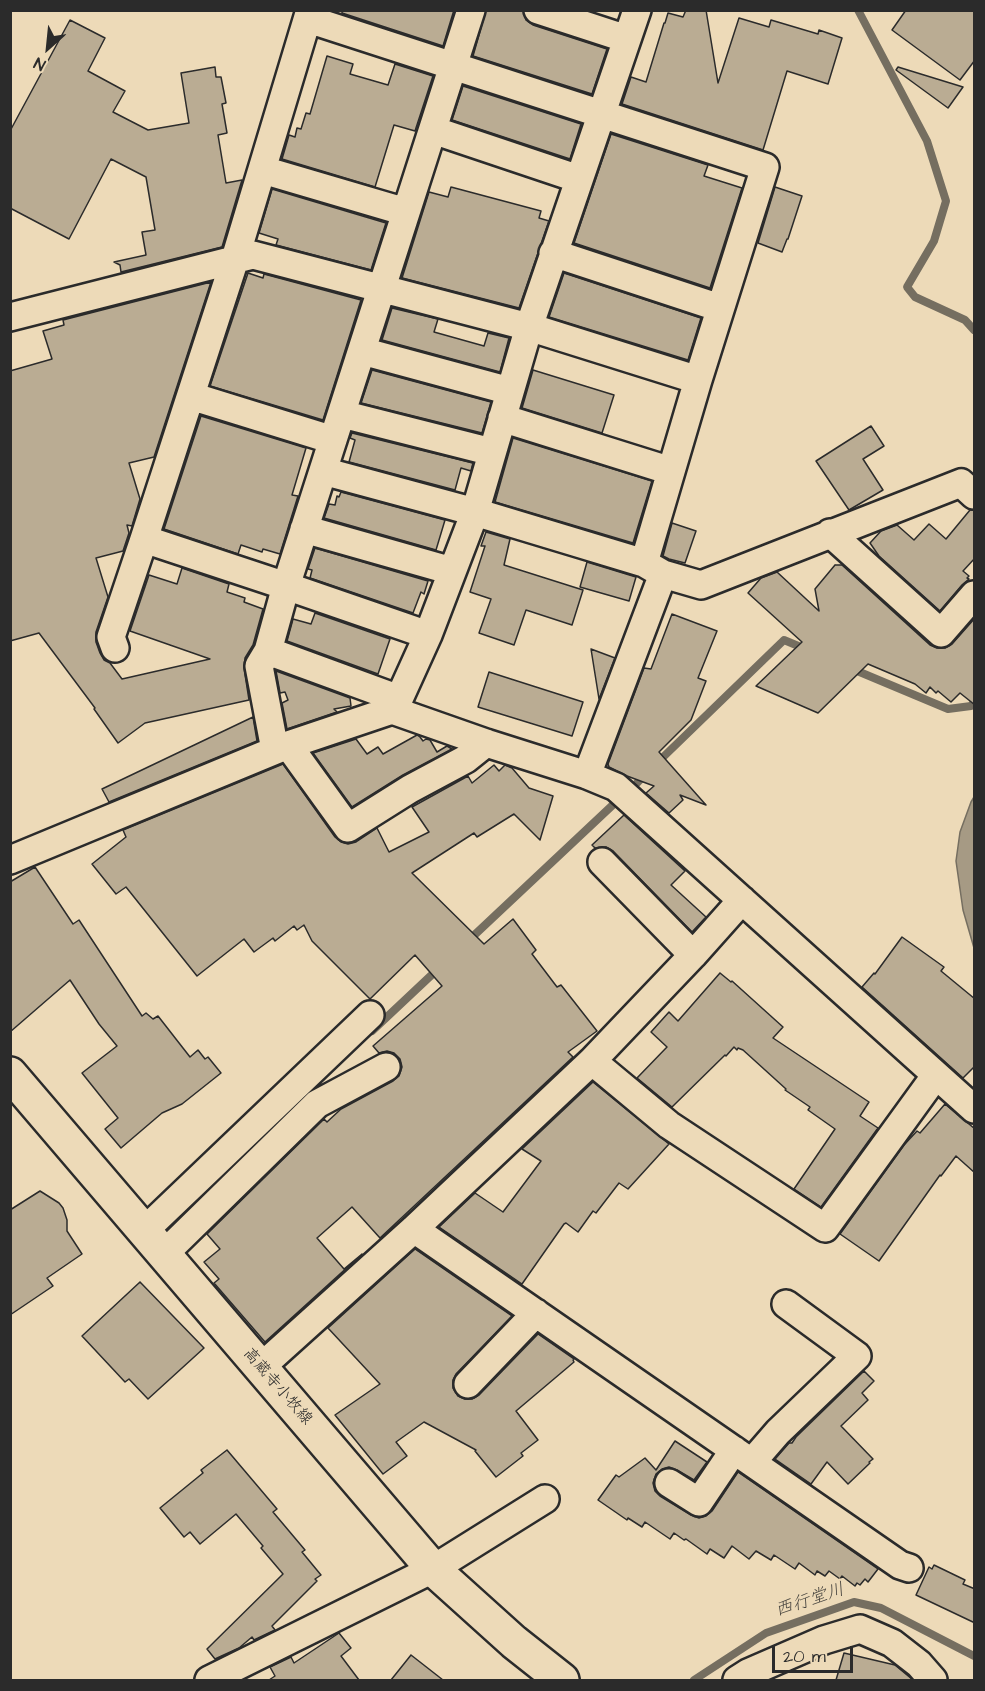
<!DOCTYPE html>
<html>
<head>
<meta charset="utf-8">
<style>
	body { margin:0 }
	#map { position:relative; width:985px; height:1691px; overflow:hidden; background:#eddab8; font-family:"Architects Daughter",sans-serif }
	canvas { display:block }
	.frame { position:absolute; inset:0; border:12px solid #2b2b2b; pointer-events:none }
	.north { position:absolute; left:18px; top:18px; width:60px; height:60px; -webkit-text-stroke:4px #eddab8; paint-order:stroke; rotate:207deg; font-size:16px; font-weight:700; line-height:24px; text-align:center; color:#2b2b2b }
	.north::after { content:''; display:block; margin:auto; width:21px; height:27px; background:#2b2b2b; clip-path:polygon(50% 0,100% 100%,50% 72%,0 100%) }
	.scale { position:absolute; left:772px; top:1646px; width:81px; height:27px; box-sizing:border-box; border:3px solid #2b2b2b; border-top:0; padding-left:8px; font-size:18px; line-height:21px; white-space:nowrap; color:#2b2b2b; -webkit-text-stroke:4px #eddab8; paint-order:stroke }
</style>
</head>
<body>
<div id="map">
<canvas width="985" height="1691"></canvas>
<div class="frame"></div>
<div class="north">N</div>
<div class="scale">20 m</div>
</div>
<script>
const ctx = document.querySelector('canvas').getContext('2d');
ctx.lineJoin = 'round';
function fillPath(path, color) { ctx.fillStyle = color; ctx.fill(path, 'evenodd'); }
const toPath = rows => new Path2D(rows.map(r => 'M' + r).join(''));
function stroke(path, color, width, dash) { ctx.strokeStyle = color; ctx.lineWidth = width; ctx.lineCap = dash ? 'butt' : 'round'; ctx.setLineDash(dash || []); ctx.stroke(path); }
function label(font, color, halo, rows, align = 'center') {
  ctx.font = font + ' "Architects Daughter","Klee One",sans-serif'; ctx.lineWidth = 4.5; ctx.setLineDash([]); ctx.textBaseline = 'middle'; ctx.strokeStyle = halo; ctx.fillStyle = color; for (const [text, x, y, turn = 0] of rows) {
    ctx.save(); ctx.translate(x, y); ctx.rotate((+turn || 0) * Math.PI / 180); ctx.textAlign = isNaN(turn) ? turn : align; if (halo) ctx.strokeText(text, 0, 0); ctx.fillText(text, 0, 0); ctx.restore();
  }
}
const water = toPath([
	[974,797,974,948,963,910,956,861,960,832,971,802,974,797]
]);
fillPath(water, '#a69a84');
stroke(water, '#756e60', 1.5);
stroke(toPath([
	[858,10,927,141,946,201,934,241,907,287,915,297,965,320,974,330],
	[850,668,948,709,971,706,974,702],
	[657,763,784,640,808,650],
	[637,783,647,772],
	[468,941,617,801],
	[372,1031,439,968],
	[694,1680,766,1633,854,1602,881,1608,974,1656]
]), '#756e60', 8);
const building = toPath([
	[342,10,454,10,443,46,342,13,342,10],
	[486,10,523,10,526,20,533,25,607,49,592,94,473,56,486,10],
	[686,10,706,10,718,83,739,18,769,27,771,20,818,34,819,30,842,38,828,84,787,71,763,150,622,104,631,77,646,82,664,23,665,23,668,13,683,17,686,10],
	[906,10,975,10,975,60,960,80,892,30,906,10],
	[70,20,105,38,88,71,125,91,113,112,148,130,189,123,181,73,215,67,216,77,221,77,226,103,222,104,227,133,218,135,226,183,242,180,222,247,121,272,120,265,114,262,146,255,142,232,155,230,146,177,111,159,69,239,10,208,10,131,70,20],
	[327,56,353,64,350,74,388,85,395,64,433,76,415,131,394,125,375,187,282,159,289,135,295,137,297,128,301,129,306,113,310,114,327,56],
	[898,67,963,87,948,108,896,70,898,67],
	[463,86,581,124,570,159,452,120,463,86],
	[611,134,708,165,704,176,742,188,710,288,574,243,611,134],
	[451,187,541,211,539,218,549,221,519,308,402,278,429,192,448,197,451,187],
	[775,187,802,196,788,239,787,239,782,252,758,243,775,187],
	[272,189,386,223,371,270,276,245,278,239,259,233,272,189],
	[248,273,263,278,264,274,361,300,323,420,210,386,248,273],
	[564,273,701,318,688,360,549,317,564,273],
	[211,282,154,457,129,463,140,499,132,526,127,525,129,533,123,551,96,558,108,597,96,632,96,642,100,653,104,660,110,663,122,679,210,659,130,631,149,575,177,584,182,568,229,584,227,592,245,598,244,602,263,609,253,645,245,658,244,668,249,700,145,723,118,743,94,709,95,708,39,633,10,641,10,371,52,359,43,331,64,325,63,320,211,282],
	[392,308,438,319,434,332,484,346,488,333,509,338,500,372,382,340,392,308],
	[372,370,491,402,482,433,361,403,372,370],
	[533,370,614,395,602,433,522,408,533,370],
	[201,416,306,448,292,495,298,496,280,554,263,549,262,552,241,545,238,554,164,529,201,416],
	[871,426,884,446,863,459,883,490,849,510,816,461,871,426],
	[352,433,473,463,471,471,461,468,455,490,349,462,355,440,350,438,352,433],
	[513,438,652,481,633,543,495,502,513,438],
	[341,492,445,520,436,550,324,518,329,504,335,505,337,496,339,497,341,492],
	[970,510,975,510,975,558,963,571,969,576,967,578,969,579,962,585,940,611,879,556,870,543,881,531,897,525,914,540,929,524,946,539,970,510],
	[672,523,696,531,685,563,669,559,663,556,672,523],
	[486,532,510,539,504,565,583,590,572,625,526,610,514,645,479,633,491,599,470,592,485,546,481,546,486,532],
	[315,548,428,581,424,594,421,592,413,613,310,578,312,570,308,569,315,548],
	[587,562,636,577,629,601,580,587,587,562],
	[835,565,842,565,930,645,937,648,945,648,952,644,975,618,975,705,960,693,951,702,938,691,936,693,930,687,926,693,915,684,868,664,818,713,756,686,802,642,748,593,761,578,777,572,819,611,815,589,835,565],
	[315,613,390,639,378,674,287,641,293,619,311,624,315,613],
	[672,614,717,631,698,678,706,681,691,720,659,752,706,805,680,795,683,800,669,813,646,793,654,786,627,776,609,767,608,764,644,668,651,669,672,614],
	[591,649,615,658,599,699,591,649],
	[276,671,350,698,351,706,334,709,337,712,287,729,282,703,288,700,285,692,280,693,276,671],
	[489,672,583,702,572,736,478,707,489,672],
	[253,717,257,741,109,802,102,789,253,717],
	[417,735,420,737,423,741,426,739,430,740,437,752,447,746,452,749,403,775,352,807,313,753,356,739,367,754,378,747,383,754,417,735],
	[283,764,335,837,341,842,348,844,356,842,377,828,389,852,429,832,412,807,468,776,472,783,494,765,499,771,505,765,512,768,529,788,553,796,540,840,514,814,477,837,474,833,412,873,484,944,513,919,536,950,532,954,557,987,561,985,597,1031,568,1052,573,1057,380,1238,352,1207,317,1238,344,1269,362,1254,265,1342,214,1283,219,1279,204,1262,220,1249,207,1234,324,1119,327,1122,341,1109,393,1081,399,1076,402,1067,400,1059,394,1053,387,1051,379,1053,373,1046,442,986,415,955,370,999,312,941,304,925,297,930,294,926,275,941,273,938,254,952,244,939,197,976,126,887,116,894,92,864,126,837,123,830,283,764],
	[624,815,685,871,671,885,706,917,692,932,613,851,606,847,595,848,592,845,624,815],
	[35,867,73,924,79,920,142,1016,146,1013,153,1019,158,1016,190,1057,198,1050,205,1059,208,1057,221,1073,182,1104,162,1113,121,1148,105,1129,118,1118,82,1073,117,1046,99,1024,70,980,10,1032,10,882,35,867],
	[902,937,944,967,941,971,975,999,975,1066,963,1078,862,987,874,973,875,974,902,937],
	[720,973,731,982,732,981,783,1027,773,1038,869,1102,860,1116,878,1128,821,1207,794,1189,835,1129,808,1110,810,1107,785,1090,786,1089,743,1050,738,1048,737,1050,734,1047,726,1056,725,1055,672,1107,637,1078,667,1047,651,1032,669,1012,678,1021,720,973],
	[593,1082,669,1144,628,1189,619,1183,596,1213,593,1211,578,1232,566,1223,564,1224,522,1284,439,1227,475,1193,503,1212,541,1161,522,1149,593,1082],
	[945,1104,975,1129,975,1173,956,1156,941,1176,940,1175,879,1261,840,1234,904,1145,917,1131,920,1133,945,1104],
	[40,1191,59,1203,63,1208,67,1220,67,1231,82,1254,47,1278,53,1286,10,1315,10,1210,40,1191],
	[415,1249,512,1316,456,1374,453,1380,453,1388,458,1396,465,1399,472,1399,479,1395,538,1334,574,1359,573,1360,574,1362,516,1411,538,1440,521,1453,523,1456,496,1477,475,1451,476,1450,424,1422,396,1442,407,1456,383,1474,335,1415,380,1384,328,1328,415,1249],
	[140,1282,204,1348,148,1399,129,1379,125,1382,82,1336,140,1282],
	[864,1371,874,1381,862,1393,868,1400,841,1426,873,1459,869,1462,870,1463,848,1484,827,1462,811,1484,775,1459,789,1443,792,1443,796,1437,864,1371],
	[675,1441,707,1462,694,1480,677,1470,669,1467,662,1469,656,1474,653,1483,655,1491,660,1496,691,1515,699,1518,706,1516,712,1511,738,1472,878,1569,868,1582,865,1579,860,1585,857,1583,855,1586,842,1576,840,1579,829,1571,825,1576,817,1571,815,1575,799,1563,795,1569,774,1555,771,1560,756,1551,749,1559,732,1546,724,1558,710,1549,707,1554,686,1539,684,1540,674,1533,670,1539,645,1522,642,1527,628,1518,627,1520,598,1500,616,1475,619,1477,645,1458,656,1470,675,1441],
	[227,1450,277,1509,273,1512,305,1550,302,1552,321,1575,315,1579,317,1581,272,1626,275,1630,254,1640,252,1637,239,1648,215,1659,207,1649,283,1574,261,1548,263,1546,236,1514,200,1544,190,1532,184,1537,160,1508,203,1473,201,1470,227,1450],
	[934,1565,965,1580,963,1584,975,1589,975,1623,916,1595,929,1567,932,1569,934,1565],
	[339,1633,351,1648,341,1656,359,1680,269,1680,275,1676,270,1667,291,1657,294,1663,339,1633],
	[844,1653,895,1665,913,1680,836,1680,844,1653],
	[411,1655,443,1680,391,1680,411,1655]
]);
fillPath(building, '#baac93');
stroke(building, '#2b2b2b', 1.5);
const minor = toPath([
	[538,10,627,39],
	[308,19,765,167,698,380,644,563],
	[433,130,579,179],
	[263,170,406,212],
	[553,253,720,308],
	[10,317,253,255,529,327,698,380],
	[362,351,510,391],
	[191,396,333,440],
	[342,414,492,452],
	[502,418,671,471],
	[323,471,475,512,644,563,663,574,701,585,961,483,974,495],
	[304,529,452,571],
	[830,533,941,633,974,595],
	[144,539,286,586,428,635],
	[115,648,111,637,144,539,235,259,310,10],
	[268,651,399,699],
	[392,710,399,699,428,635,475,512,529,327,637,10],
	[288,745,348,828,410,789,466,759,486,743],
	[275,750,259,666,268,651,286,586,471,10],
	[587,775,663,574],
	[10,860,288,745,392,710,486,743,587,775,616,787,974,1109],
	[602,862,693,955],
	[592,1061,669,1125,825,1228,936,1075],
	[414,1229,900,1565,909,1568],
	[144,1231,370,1015],
	[164,1254,317,1104,386,1067],
	[261,1367,414,1229,592,1061,693,955,742,900],
	[468,1384,536,1313],
	[752,1462,778,1432,857,1356,786,1304],
	[669,1483,699,1502,734,1450],
	[209,1680,433,1569,545,1499],
	[737,1680,748,1673,824,1640,860,1629,892,1643,919,1664,933,1680]
]);
const secondary = toPath([
	[10,1074,433,1569,514,1642,562,1680]
]);
stroke(minor, '#2b2b2b', 32);
stroke(secondary, '#2b2b2b', 38);
stroke(minor, '#eddab8', 27);
stroke(secondary, '#eddab8', 33);
label('16px', '#2b2b2b', '#eddab8', [
	["高蔵寺小牧線",277,1387,49]
]);
label('italic 18px', '#4a4741', '#eddab8', [
	["西行堂川",810,1601,-18]
]);
</script>
</body>
</html>
